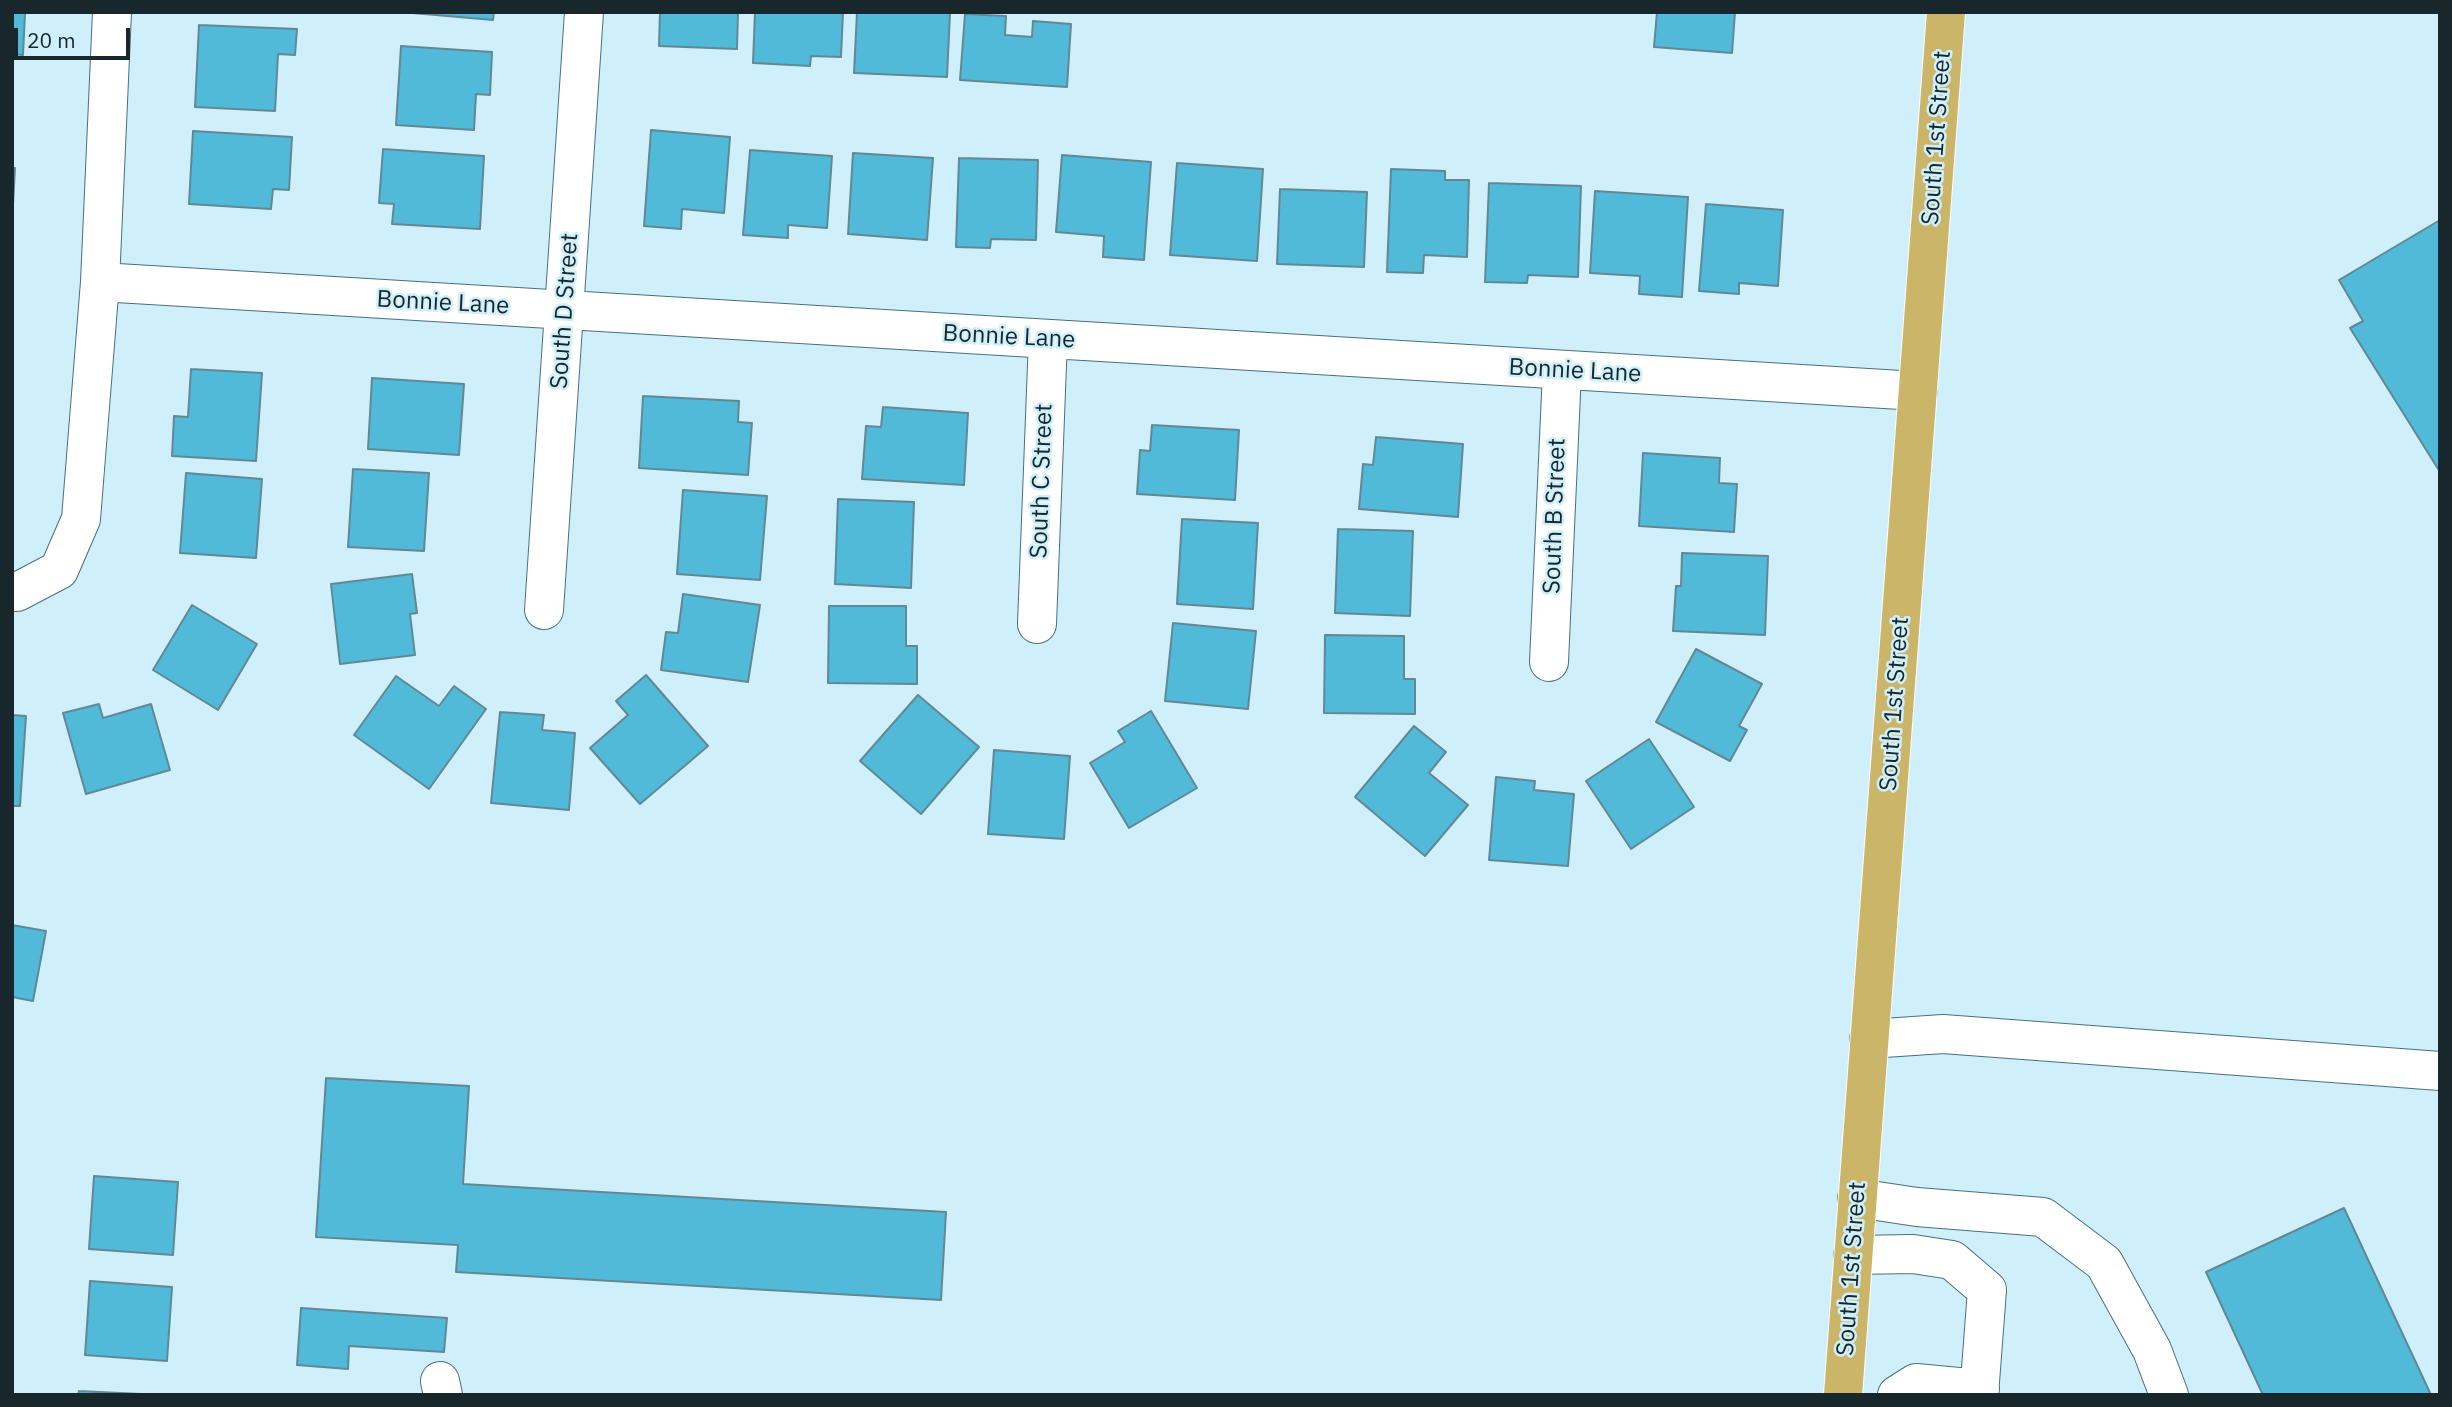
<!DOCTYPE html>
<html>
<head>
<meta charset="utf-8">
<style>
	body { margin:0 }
	#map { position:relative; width:2452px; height:1407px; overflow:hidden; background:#cff0fb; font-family:"IBM Plex Sans",sans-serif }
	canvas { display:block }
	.frame { position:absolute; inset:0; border:14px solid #17272c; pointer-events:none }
	.scale { position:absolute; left:14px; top:28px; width:116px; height:32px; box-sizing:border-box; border:4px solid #17272c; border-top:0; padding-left:9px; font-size:21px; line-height:24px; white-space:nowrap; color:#17272c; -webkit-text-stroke:5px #cff0fb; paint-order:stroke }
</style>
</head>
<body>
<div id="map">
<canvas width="2452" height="1407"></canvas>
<div class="frame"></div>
<div class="scale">20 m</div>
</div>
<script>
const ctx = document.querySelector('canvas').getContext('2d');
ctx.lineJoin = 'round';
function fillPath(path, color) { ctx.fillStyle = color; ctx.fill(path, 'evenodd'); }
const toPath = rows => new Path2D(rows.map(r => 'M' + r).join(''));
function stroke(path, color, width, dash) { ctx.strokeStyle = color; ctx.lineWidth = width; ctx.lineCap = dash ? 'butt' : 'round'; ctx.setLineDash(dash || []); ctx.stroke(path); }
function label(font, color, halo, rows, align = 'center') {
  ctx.font = font + ' "IBM Plex Sans",sans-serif'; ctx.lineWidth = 5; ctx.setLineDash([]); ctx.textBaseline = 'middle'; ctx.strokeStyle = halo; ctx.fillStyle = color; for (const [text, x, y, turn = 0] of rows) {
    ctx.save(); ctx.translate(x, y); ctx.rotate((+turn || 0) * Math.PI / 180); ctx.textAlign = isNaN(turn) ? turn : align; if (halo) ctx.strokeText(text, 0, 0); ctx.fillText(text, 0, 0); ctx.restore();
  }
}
const building = toPath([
	[12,12,25,13,23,55,12,54,12,12],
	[401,12,494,12,493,20,401,12],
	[660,12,738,12,737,49,659,46,660,12],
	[755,12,843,12,841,57,811,56,810,66,753,63,755,12],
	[857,12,950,13,947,77,854,73,857,12],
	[1657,12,1735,12,1732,53,1654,47,1657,12],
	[965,14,1006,16,1005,35,1032,37,1033,21,1071,24,1067,87,960,80,965,14],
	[199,25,297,29,295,55,278,54,275,111,195,107,199,25],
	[401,46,492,52,490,95,476,94,474,130,396,125,401,46],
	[651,130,730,137,724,213,682,209,681,229,644,226,651,130],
	[193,131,292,137,289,190,273,189,271,209,189,204,193,131],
	[383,149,484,156,480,229,392,224,394,204,379,203,383,149],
	[750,150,832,156,827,228,788,225,788,238,743,235,750,150],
	[853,153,933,158,927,240,848,234,853,153],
	[1062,155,1151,162,1144,260,1103,257,1104,236,1056,232,1062,155],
	[959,158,1038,160,1036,240,991,239,990,248,956,247,959,158],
	[1177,163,1263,169,1257,261,1170,255,1177,163],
	[12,168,15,168,13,205,12,205,12,168],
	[1391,169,1445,171,1445,180,1469,180,1467,257,1424,255,1423,273,1387,272,1391,169],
	[1489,183,1581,186,1578,277,1528,275,1527,283,1485,282,1489,183],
	[1280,189,1367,192,1364,267,1277,264,1280,189],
	[1595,191,1688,197,1682,297,1639,294,1640,276,1590,273,1595,191],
	[1706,204,1783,210,1778,286,1739,283,1739,294,1699,291,1706,204],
	[2440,220,2440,472,2350,328,2363,321,2339,280,2440,220],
	[191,369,262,373,256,461,172,456,174,416,188,417,191,369],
	[372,378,464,384,459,455,368,449,372,378],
	[643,396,739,401,738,422,752,423,748,475,639,468,643,396],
	[883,407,968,413,964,485,862,479,866,426,881,427,883,407],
	[1152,425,1239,430,1235,500,1137,494,1140,450,1150,451,1152,425],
	[1376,437,1463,444,1458,517,1359,509,1363,464,1373,465,1376,437],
	[1643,453,1720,458,1719,483,1737,484,1734,532,1639,526,1643,453],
	[353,469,429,473,424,551,348,547,353,469],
	[186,473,262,479,256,558,180,553,186,473],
	[683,490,767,496,760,580,677,574,683,490],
	[838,499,914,502,911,588,835,584,838,499],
	[1182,519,1258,523,1253,609,1177,604,1182,519],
	[1338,529,1413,531,1410,616,1335,613,1338,529],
	[1682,553,1768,556,1765,635,1673,631,1676,586,1681,586,1682,553],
	[412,574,417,613,410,614,415,655,340,664,331,584,412,574],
	[683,594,760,605,748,682,661,670,666,632,678,633,683,594],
	[192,605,257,644,218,710,153,670,192,605],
	[829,606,906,606,906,646,917,646,917,684,828,683,829,606],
	[1173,623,1256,631,1248,709,1165,701,1173,623],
	[1325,635,1404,636,1404,679,1415,679,1415,714,1324,713,1325,635],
	[1696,649,1762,684,1739,726,1747,730,1730,761,1656,722,1696,649],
	[646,675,708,746,640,804,590,748,628,715,616,701,646,675],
	[396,676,439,706,454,686,486,709,429,789,354,735,396,676],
	[918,695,979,747,921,814,860,761,918,695],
	[99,704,103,718,151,704,170,770,86,794,63,713,99,704],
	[1151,711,1197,788,1129,828,1090,763,1125,742,1118,731,1151,711],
	[500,712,544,715,542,730,575,733,569,810,491,803,500,712],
	[12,715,26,716,20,806,12,806,12,715],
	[1414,726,1446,752,1429,773,1468,805,1425,856,1355,797,1414,726],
	[1649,739,1694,807,1631,849,1586,781,1649,739],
	[994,750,1070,756,1064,839,988,834,994,750],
	[1496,777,1535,781,1534,790,1574,794,1568,866,1489,860,1496,777],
	[12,925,46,931,33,1001,12,997,12,925],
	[326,1078,469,1086,463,1184,946,1212,941,1300,456,1272,458,1245,316,1237,326,1078],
	[94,1176,178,1182,173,1255,89,1249,94,1176],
	[2344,1208,2431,1395,2263,1395,2206,1272,2344,1208],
	[90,1281,172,1287,167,1361,85,1355,90,1281],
	[301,1308,447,1318,444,1352,349,1346,348,1369,297,1365,301,1308],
	[79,1391,162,1395,78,1395,79,1391]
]);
fillPath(building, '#51bad9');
stroke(building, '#618895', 2);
const minor = toPath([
	[100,282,1918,391],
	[12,592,17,592,59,570,81,519,100,282,112,12],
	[544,610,584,12],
	[1037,624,1048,339],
	[1549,662,1562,371],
	[1869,1039,1943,1034,2440,1071],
	[1857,1198,1917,1207,2043,1217,2104,1263,2152,1350,2169,1395],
	[1853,1255,1913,1254,1952,1260,1987,1290,1979,1395],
	[440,1381,443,1395],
	[1897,1395,1916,1383,1980,1389]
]);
const major = toPath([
	[1843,1395,1946,12]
]);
stroke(minor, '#496f7c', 40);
stroke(major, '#fff', 40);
stroke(minor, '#fff', 38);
stroke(major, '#cbb569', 38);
label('24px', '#17272c', '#cff0fb', [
	["South 1st Street",1937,138,-86],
	["Bonnie Lane",443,303,3],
	["South D Street",565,311,-86],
	["Bonnie Lane",1009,337,3],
	["Bonnie Lane",1575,371,3],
	["South C Street",1042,481,-88],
	["South B Street",1555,516,-88],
	["South 1st Street",1895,704,-86],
	["South 1st Street",1852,1269,-86]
]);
</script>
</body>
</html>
